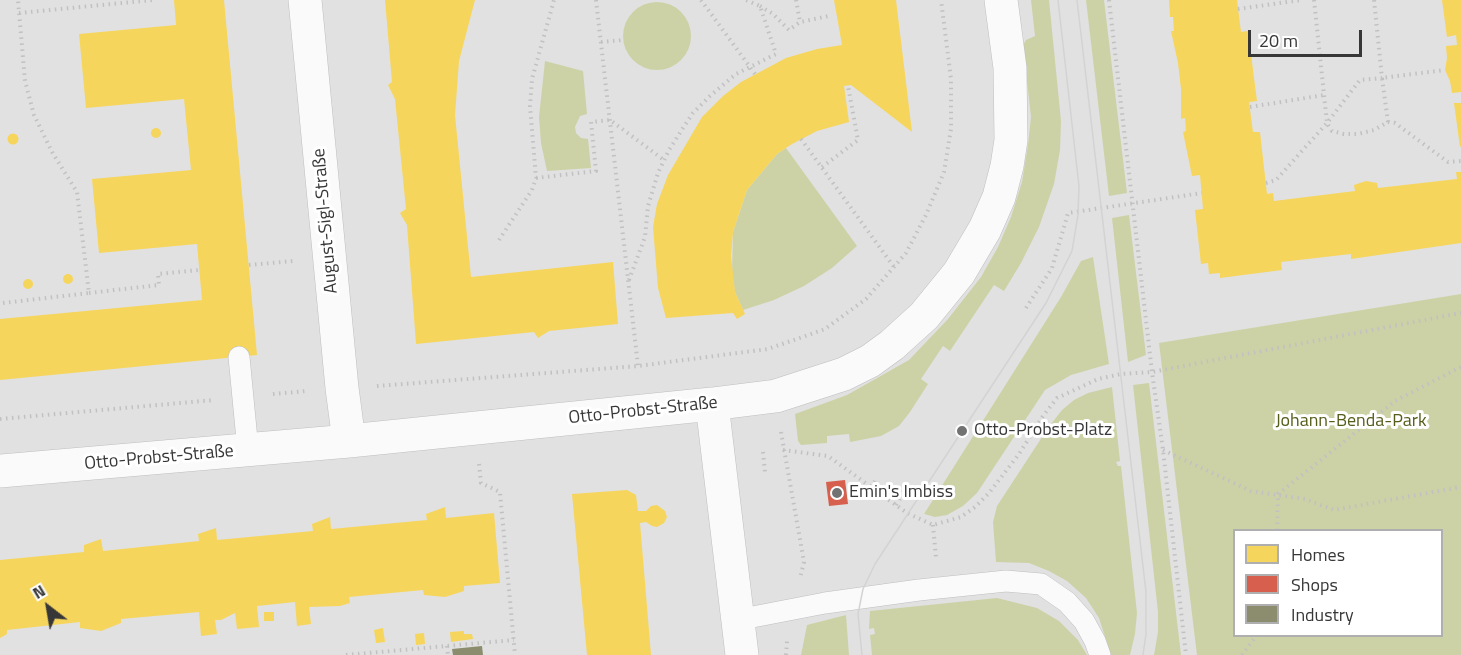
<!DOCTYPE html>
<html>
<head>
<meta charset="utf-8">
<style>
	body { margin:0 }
	#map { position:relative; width:1461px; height:655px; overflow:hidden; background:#e1e1e1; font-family:"Titillium Web",sans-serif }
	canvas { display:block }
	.legend { position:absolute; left:1233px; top:529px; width:210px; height:108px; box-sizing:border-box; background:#fff; border:2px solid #afafaf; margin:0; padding:8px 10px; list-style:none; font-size:18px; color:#373737 }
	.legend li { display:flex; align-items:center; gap:12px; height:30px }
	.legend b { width:30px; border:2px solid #afafaf }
	.north { position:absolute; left:18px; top:577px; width:60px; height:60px; -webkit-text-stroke:4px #fff; paint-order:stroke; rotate:329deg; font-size:16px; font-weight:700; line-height:24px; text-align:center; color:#373737 }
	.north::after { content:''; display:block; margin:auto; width:21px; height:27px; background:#373737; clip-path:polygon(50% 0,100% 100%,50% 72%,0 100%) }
	.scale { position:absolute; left:1248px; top:30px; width:114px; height:27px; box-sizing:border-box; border:3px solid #373737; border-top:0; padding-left:8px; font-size:18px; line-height:21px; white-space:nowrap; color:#373737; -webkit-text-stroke:4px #fff; paint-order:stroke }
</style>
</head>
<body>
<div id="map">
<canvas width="1461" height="655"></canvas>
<ul class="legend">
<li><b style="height:16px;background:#f6d55c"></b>Homes</li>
<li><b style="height:16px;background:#d6604d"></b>Shops</li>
<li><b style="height:16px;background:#8c8c6e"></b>Industry</li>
</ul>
<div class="north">N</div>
<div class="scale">20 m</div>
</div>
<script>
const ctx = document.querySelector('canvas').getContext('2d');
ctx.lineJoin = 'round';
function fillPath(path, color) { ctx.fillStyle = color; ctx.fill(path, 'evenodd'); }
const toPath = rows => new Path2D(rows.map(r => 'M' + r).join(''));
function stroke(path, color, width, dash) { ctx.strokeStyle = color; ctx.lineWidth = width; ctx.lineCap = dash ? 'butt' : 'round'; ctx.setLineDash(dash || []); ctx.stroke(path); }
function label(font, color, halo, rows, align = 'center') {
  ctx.font = font + ' "Titillium Web",sans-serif'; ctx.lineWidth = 6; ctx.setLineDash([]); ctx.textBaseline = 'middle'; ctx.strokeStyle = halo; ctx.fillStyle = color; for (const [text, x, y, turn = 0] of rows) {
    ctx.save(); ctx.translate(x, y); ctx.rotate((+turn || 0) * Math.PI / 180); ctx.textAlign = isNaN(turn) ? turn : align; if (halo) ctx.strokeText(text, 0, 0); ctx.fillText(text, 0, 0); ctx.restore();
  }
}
fillPath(toPath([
	[1031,0,1049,0,1061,121,1060,150,1054,184,1039,227,1021,263,1004,291,994,285,950,351,943,346,921,379,928,384,910,412,899,426,881,436,850,442,849,434,827,436,827,443,801,445,798,441,795,414,847,395,909,360,948,319,981,277,998,247,1011,217,1022,182,1028,145,1031,117,1023,45,1026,40,1035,36],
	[1086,0,1104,0,1127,193,1109,196],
	'623 36a34 34 0 1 1 68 0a34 34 0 1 1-68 0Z',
	[545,61,583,71,587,114,580,116,575,127,576,133,581,138,588,139,591,168,547,171,541,143,539,117],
	[786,148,857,246,832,268,804,286,774,300,743,310,735,292,732,274,733,232,747,190,777,154],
	[1129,215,1146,355,1128,362,1112,218],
	[1093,257,1109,364,1071,375,1045,390,977,493,963,506,947,515,935,517,924,514,1061,297,1081,261],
	[1461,294,1461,655,1197,655,1159,343],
	[1234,530,1442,530,1442,636,1234,636],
	[1149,383,1181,655,1154,655,1158,632,1158,612,1133,385],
	[1112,387,1120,461,1116,462,1118,466,1121,466,1137,613,1135,634,1130,655,1111,655,1099,618,1086,598,1067,581,1049,571,1029,563,996,562,993,522,997,506,1048,428,1062,410,1074,400,1088,393],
	[997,598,1037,608,1059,621,1078,640,1087,655,872,655,870,635,875,634,874,628,869,629,870,611],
	[846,615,849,655,801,655,807,625]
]), '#cdd2a6');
fillPath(toPath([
	[174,0,224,0,257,355,0,380,0,319,202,300,197,244,99,253,92,179,191,170,184,99,86,108,79,34,176,25],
	[385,0,475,0,459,61,455,115,471,277,613,262,618,324,549,331,538,338,534,332,416,344,407,225,400,213,406,209,395,99,388,85,392,82],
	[834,0,896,0,912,132,851,85,844,86,849,122,817,131,792,144,777,154,747,190,733,232,731,256,735,292,745,314,737,319,733,313,666,318,658,288,653,227,657,204,668,175,702,117,723,96,741,82,786,58,817,49,842,45],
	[1169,0,1237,0,1241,32,1248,31,1257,101,1249,102,1253,132,1260,132,1267,194,1273,193,1274,201,1355,191,1354,185,1366,181,1377,183,1378,188,1457,179,1456,172,1461,172,1461,243,1351,259,1351,254,1281,262,1282,270,1220,278,1220,273,1209,274,1208,263,1201,264,1195,210,1203,209,1200,175,1192,176,1183,132,1186,131,1185,118,1181,119,1181,89,1178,63,1171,31,1174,31,1173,17,1170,17],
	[1442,0,1461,0,1461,92,1452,93,1450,81,1445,70,1447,58,1446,46,1457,45,1456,35,1447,37],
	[1454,103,1461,103,1461,146,1460,147],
	'151 133a5 5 0 1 1 10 0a5 5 0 1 1-10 0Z',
	'7.5 139a5.5 5.5 0 1 1 11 0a5.5 5.5 0 1 1-11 0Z',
	'63 279a5 5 0 1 1 10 0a5 5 0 1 1-10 0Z',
	'23 284a5 5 0 1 1 10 0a5 5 0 1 1-10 0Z',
	[627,490,636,495,638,511,646,511,651,506,657,505,665,511,667,517,664,523,657,527,652,526,646,522,640,523,651,655,587,655,572,494],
	[445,507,446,518,494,513,500,583,464,586,464,591,445,597,424,595,423,590,349,597,350,603,340,606,309,607,311,624,297,626,295,602,257,606,259,627,237,629,235,613,221,620,215,620,217,634,201,636,199,612,121,619,121,623,101,631,80,628,80,622,7,630,7,634,0,638,0,560,84,552,84,545,101,539,103,551,199,541,198,534,216,528,217,540,313,531,312,524,330,517,331,529,427,520,426,514],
	[264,612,274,612,274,621,264,621],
	[383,628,385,642,376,643,374,630],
	[464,631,464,634,472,634,473,639,451,642,450,632],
	[424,633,425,644,416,645,415,634]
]), '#f6d55c');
fillPath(toPath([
	[845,480,848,504,829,506,826,482]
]), '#d6604d');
fillPath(toPath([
	[482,646,483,655,453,655,452,649]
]), '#8c8c6e');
const lane = toPath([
	[239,357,248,450],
	[737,620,825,603,919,590,1006,581,1041,584,1067,602,1084,621,1095,641,1100,655]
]);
const street = toPath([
	[305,0,342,388,349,441],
	[712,404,742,655],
	[0,471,349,441,712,404,776,396,844,374,870,361,892,345,924,316,959,273,985,229,999,197,1007,166,1011,140,1010,68,1001,0]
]);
stroke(lane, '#bebebf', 22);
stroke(street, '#bebebf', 34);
stroke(toPath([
	[596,0,638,366],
	[701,0,755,74],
	[796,0,800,22],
	[1109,0,1152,372,1163,450,1186,655],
	[1314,0,1327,123,1332,131,1344,134,1358,134,1374,130,1388,122,1395,123,1448,162,1461,161],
	[760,6,773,14,789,30,800,22,829,16],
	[1238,9,1301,0],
	[19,13,153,0],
	[601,42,623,40],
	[1250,107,1324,95],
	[1388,122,1382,78,1445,70],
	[801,139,894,267],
	[822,167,858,140,848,86],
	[536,178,596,171,591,122,610,120,664,160],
	[1266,183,1276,180,1327,123,1360,80,1382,78,1374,0],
	[499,240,532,190,536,178,530,106,532,79,554,0],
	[249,265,293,261],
	[629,280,645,237,648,206,658,173,669,150,683,128,693,113,710,96,736,74,776,54,760,6,746,0],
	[89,293,159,285,158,274,199,270],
	[3,303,89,293,77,192,52,152,34,115,25,81,18,0],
	[1026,308,1052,268,1068,213,1202,193],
	[377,386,638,366,768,349,825,329,866,299,906,253,926,215,944,172,951,129,951,79,941,0],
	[273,394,307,391],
	[0,419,214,400],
	[781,432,804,562,800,578],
	[783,450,828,456,907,513,933,525,961,517,975,507,989,493,1019,454,1043,416,1057,398,1098,379,1121,374,1152,372,1461,313],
	[1163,450,1251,491,1305,499,1334,510,1461,487],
	[763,452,765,472],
	[479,464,481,483,500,492,515,655],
	[871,487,875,481],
	[896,505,900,499],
	[933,525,936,558],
	[1277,530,1278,494,1395,401,1461,367],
	[447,646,448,655],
	[346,655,514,640],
	[786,655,787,641],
	[1242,655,1256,636]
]), '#c1c1c1', 4, [1.5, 4.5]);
stroke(lane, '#fafafa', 21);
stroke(street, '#fafafa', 33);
stroke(toPath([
	[1077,0,1146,592,1146,634,1143,655],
	[862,655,858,614,863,589,875,564,1046,303,1072,251,1078,215,1079,186,1058,0]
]), '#d3d3d3', 1.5);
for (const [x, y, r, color] of [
	[962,431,6,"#727272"],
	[837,493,6,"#727272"]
]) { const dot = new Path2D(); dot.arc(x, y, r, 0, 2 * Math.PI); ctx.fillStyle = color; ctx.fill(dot); stroke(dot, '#fff', 2); }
label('18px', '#373737', '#fff', [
	["August-Sigl-Straße",326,221,-95],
	["Otto-Probst-Straße",643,411,-6],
	["Otto-Probst-Straße",159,458,-5]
]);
label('18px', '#565d1a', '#fff', [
	["Johann-Benda-Park",1351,422]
]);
label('18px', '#373737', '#fff', [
	["Otto-Probst-Platz",974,431],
	["Emin's Imbiss",849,493]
], 'left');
</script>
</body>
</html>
